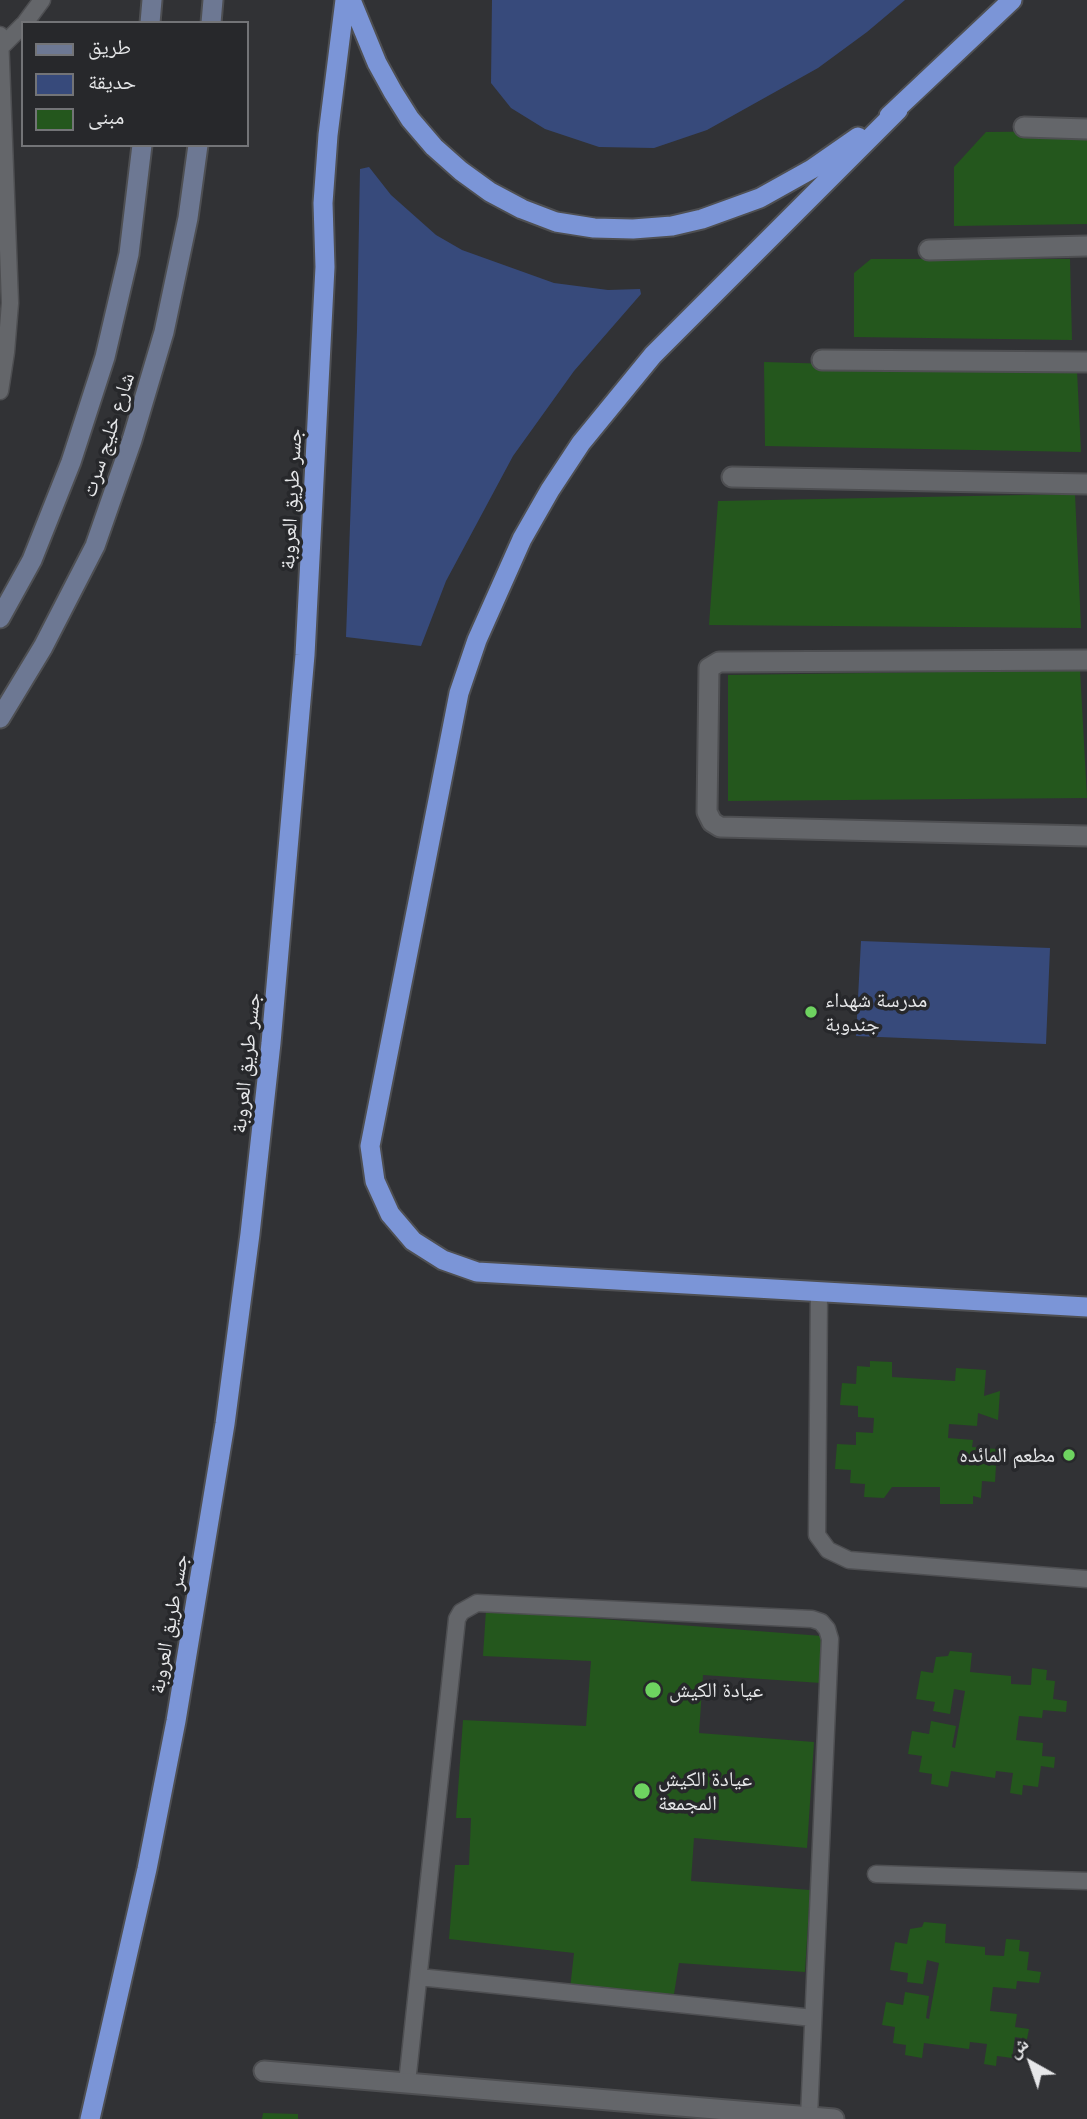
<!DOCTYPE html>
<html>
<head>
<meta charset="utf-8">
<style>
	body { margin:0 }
	#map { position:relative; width:1087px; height:2119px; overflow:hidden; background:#313235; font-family:Lato,"Noto Naskh Arabic",sans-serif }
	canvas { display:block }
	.legend { position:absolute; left:21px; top:21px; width:228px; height:126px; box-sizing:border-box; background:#27282b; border:2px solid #737477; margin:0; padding:9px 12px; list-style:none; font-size:21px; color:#e6e7e9 }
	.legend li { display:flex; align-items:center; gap:14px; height:35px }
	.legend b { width:35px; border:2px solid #737477 }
	.north { position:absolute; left:996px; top:2028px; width:70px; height:70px; -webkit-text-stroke:5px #27282b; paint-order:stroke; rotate:320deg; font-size:19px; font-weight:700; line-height:28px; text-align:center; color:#e6e7e9 }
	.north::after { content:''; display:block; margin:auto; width:24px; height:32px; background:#e6e7e9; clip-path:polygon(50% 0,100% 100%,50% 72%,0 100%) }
</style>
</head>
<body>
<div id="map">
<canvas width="1087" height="2119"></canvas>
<ul class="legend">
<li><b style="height:9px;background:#6d7893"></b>طريق</li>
<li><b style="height:19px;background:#374a7b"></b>حديقة</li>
<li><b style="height:19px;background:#24571d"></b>مبنى</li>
</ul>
<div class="north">ش</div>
</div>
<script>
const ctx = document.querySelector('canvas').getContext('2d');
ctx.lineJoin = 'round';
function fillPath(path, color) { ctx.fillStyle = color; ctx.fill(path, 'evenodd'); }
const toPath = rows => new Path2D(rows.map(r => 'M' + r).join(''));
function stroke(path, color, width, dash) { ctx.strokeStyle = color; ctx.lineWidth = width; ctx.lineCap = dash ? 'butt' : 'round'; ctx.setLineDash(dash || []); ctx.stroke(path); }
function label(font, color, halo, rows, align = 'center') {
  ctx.font = font + ' Lato,"Noto Naskh Arabic",sans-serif'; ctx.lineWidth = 7; ctx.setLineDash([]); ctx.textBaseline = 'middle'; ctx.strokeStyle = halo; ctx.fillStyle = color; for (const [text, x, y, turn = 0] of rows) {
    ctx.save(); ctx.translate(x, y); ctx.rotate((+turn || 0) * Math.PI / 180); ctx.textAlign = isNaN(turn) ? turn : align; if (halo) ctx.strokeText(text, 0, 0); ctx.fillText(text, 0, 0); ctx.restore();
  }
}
fillPath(toPath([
	[492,0,905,0,867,32,818,68,707,130,654,148,599,147,545,129,511,108,491,83],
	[369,167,391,195,436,235,462,250,554,283,608,290,640,289,641,294,574,371,513,456,446,581,421,646,346,637,357,330,360,169],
	[861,941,1050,948,1046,1044,856,1036]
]), '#374a7b');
fillPath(toPath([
	[1087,131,1087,224,954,226,954,167,986,132],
	[871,259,1070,259,1072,340,854,337,854,273],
	[764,362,1077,371,1081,452,765,446],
	[1075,494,1081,628,709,625,718,501],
	[1080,670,1087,798,728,801,728,675],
	[870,1361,892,1362,892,1377,955,1381,956,1368,986,1370,984,1396,1000,1391,998,1420,978,1413,977,1426,949,1424,948,1438,973,1440,972,1447,997,1449,995,1482,982,1481,981,1498,973,1496,973,1504,940,1504,940,1487,892,1487,884,1498,864,1497,865,1484,850,1483,851,1470,835,1469,837,1444,856,1445,856,1432,873,1433,874,1418,858,1417,858,1406,840,1405,842,1383,856,1384,857,1366,870,1367],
	[486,1610,822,1636,821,1683,703,1675,699,1733,814,1742,807,1848,694,1838,691,1881,810,1890,805,1972,679,1963,674,1994,570,1989,574,1953,449,1939,455,1865,469,1865,471,1818,456,1818,463,1720,586,1726,591,1661,483,1656],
	[950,1651,972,1653,970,1672,1011,1676,1011,1684,1031,1685,1032,1668,1047,1670,1046,1680,1055,1681,1053,1699,1067,1701,1066,1712,1043,1710,1042,1718,1019,1716,1016,1740,1043,1743,1042,1756,1055,1757,1054,1768,1041,1766,1038,1787,1023,1785,1022,1795,1010,1793,1013,1773,996,1771,995,1778,951,1771,948,1787,931,1784,932,1774,919,1772,922,1756,908,1754,912,1731,929,1734,931,1721,956,1726,952,1747,955,1748,965,1691,954,1689,950,1714,933,1711,935,1702,916,1699,921,1671,933,1673,936,1657,948,1656],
	[924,1922,946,1924,945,1943,985,1947,985,1955,1004,1956,1006,1939,1020,1940,1019,1951,1029,1952,1027,1970,1041,1972,1039,1983,1017,1981,1016,1989,993,1987,990,2011,1017,2014,1015,2027,1029,2029,1027,2039,1015,2037,1012,2058,997,2056,996,2066,984,2064,987,2044,970,2042,969,2049,924,2043,922,2058,905,2055,906,2045,893,2043,895,2027,882,2025,886,2002,903,2005,905,1992,929,1996,926,2018,929,2019,939,1963,927,1960,923,1984,907,1982,908,1973,890,1970,895,1942,907,1944,910,1929,922,1927],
	[263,2113,298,2114,298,2119,262,2119]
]), '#24571d');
const service = toPath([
	[25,23,42,0],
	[0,35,10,303,6,352,0,391],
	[1,47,23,25],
	[819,1293,817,1535,828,1550,849,1560,1087,1579],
	[876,1874,1087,1881],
	[419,1977,813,2018],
	[407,2083,457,1619,461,1612,477,1603,812,1619,821,1622,827,1629,830,1639,809,2117]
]);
const minor = toPath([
	[1024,127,1087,129],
	[929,250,1087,246],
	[822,360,1087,362],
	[732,477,1087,484],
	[1087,660,719,662,709,668,707,812,712,822,720,827,1087,836],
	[264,2071,834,2119]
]);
const secondary = toPath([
	[150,23,152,0],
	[211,23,213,0],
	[0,618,32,560,71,462,105,357,129,254,142,145],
	[0,718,43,647,95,546,132,440,164,332,188,218,198,145]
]);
const trunk = toPath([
	[351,0,377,63,393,92,410,119,434,147,461,171,490,192,522,209,556,222,594,228,633,229,672,226,702,219,760,198,812,169,858,137],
	[898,110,653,355,581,443,550,490,522,539,477,640,459,693,370,1146,375,1181,390,1214,413,1241,443,1260,477,1272,1087,1307],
	[889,116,1012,0],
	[90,2119,147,1869,176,1721,225,1424,250,1234,271,1043,305,655,325,267,323,203,328,135,345,0]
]);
stroke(service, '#4e4f52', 19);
stroke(minor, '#4e4f52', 23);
stroke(secondary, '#4e4f52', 23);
stroke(trunk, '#4e4f52', 23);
stroke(service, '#64666a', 16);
stroke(minor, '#64666a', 19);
stroke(secondary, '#6d7893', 19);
stroke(trunk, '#7b95d7', 19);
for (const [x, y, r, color] of [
	[811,1012,7,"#6ed360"],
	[1069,1455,7,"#6ed360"],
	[653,1690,9,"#6ed360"],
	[642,1791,9,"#6ed360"]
]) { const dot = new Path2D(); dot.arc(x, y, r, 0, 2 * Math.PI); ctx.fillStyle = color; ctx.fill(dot); stroke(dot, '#27282b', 2.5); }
label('21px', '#e6e7e9', '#27282b', [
	["شارع خليج سرت",108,435,-72],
	["جسر طريق العروبة",291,499,-87],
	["جسر طريق العروبة",246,1063,-84],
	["جسر طريق العروبة",169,1624,-80]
]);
label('21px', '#e6e7e9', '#27282b', [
	["مدرسة شهداء",825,1000],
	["جندوبة",825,1024],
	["مطعم المائده",1055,1455,"right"],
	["عيادة الكيش",669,1690],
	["عيادة الكيش",658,1779],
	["المجمعة",658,1803]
], 'left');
</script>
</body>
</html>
